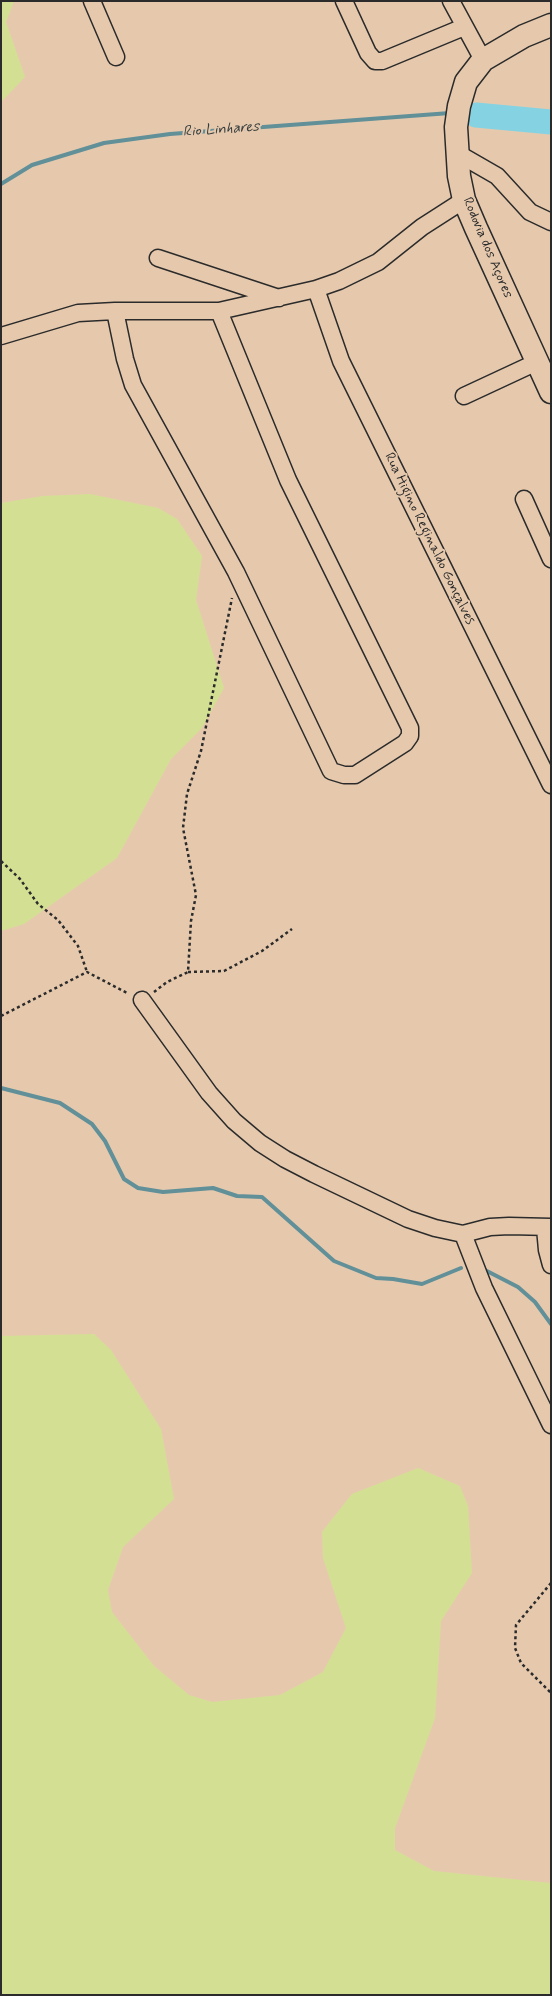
<!DOCTYPE html>
<html>
<head>
<meta charset="utf-8">
<style>
	body { margin:0 }
	#map { position:relative; width:552px; height:1996px; overflow:hidden; background:#e6c9ad; font-family:Mynerve,sans-serif }
	canvas { display:block }
	.frame { position:absolute; inset:0; border:2px solid #2b2b2b; pointer-events:none }
</style>
</head>
<body>
<div id="map">
<canvas width="552" height="1996"></canvas>
<div class="frame"></div>
</div>
<script>
const ctx = document.querySelector('canvas').getContext('2d');
ctx.lineJoin = 'round';
function fillPath(path, color) { ctx.fillStyle = color; ctx.fill(path, 'evenodd'); }
const toPath = rows => new Path2D(rows.map(r => 'M' + r).join(''));
function stroke(path, color, width, dash) { ctx.strokeStyle = color; ctx.lineWidth = width; ctx.lineCap = dash ? 'butt' : 'round'; ctx.setLineDash(dash || []); ctx.stroke(path); }
function label(font, color, halo, rows, align = 'center') {
  ctx.font = font + ' Mynerve,sans-serif'; ctx.lineWidth = 4; ctx.setLineDash([]); ctx.textBaseline = 'middle'; ctx.strokeStyle = halo; ctx.fillStyle = color; for (const [text, x, y, turn = 0] of rows) {
    ctx.save(); ctx.translate(x, y); ctx.rotate((+turn || 0) * Math.PI / 180); ctx.textAlign = isNaN(turn) ? turn : align; if (halo) ctx.strokeText(text, 0, 0); ctx.fillText(text, 0, 0); ctx.restore();
  }
}
fillPath(toPath([
	[1,1,14,1,6,22,25,77,1,102],
	[90,494,158,508,177,519,202,556,196,600,224,688,202,728,171,759,117,858,24,924,1,931,1,503,43,496],
	[94,1334,111,1350,161,1429,174,1499,123,1547,108,1590,112,1612,154,1666,189,1695,212,1702,280,1695,323,1672,346,1628,323,1558,322,1532,352,1494,418,1468,460,1486,468,1506,472,1573,441,1621,435,1718,395,1828,395,1850,434,1871,551,1883,551,1995,1,1995,1,1336]
]), '#d3e093');
stroke(toPath([
	[1,184,32,165,104,143,170,134,450,113],
	[1,1088,60,1103,92,1124,105,1141,124,1179,138,1188,163,1192,213,1188,237,1196,262,1197,334,1261,376,1278,393,1279,422,1284,461,1268],
	[483,1269,518,1287,535,1302,551,1324]
]), '#619099', 4);
stroke(toPath([
	[476,115,551,122]
]), '#85d3e2', 25);
const street = toPath([
	[92,1,116,57],
	[344,1,368,53,375,61,382,61,464,27],
	[451,1,483,60],
	[457,153,497,176,530,212,551,222],
	[158,258,279,298],
	[316,289,341,361,551,785],
	[115,311,125,359,133,385,236,572,331,771,344,775,355,775,405,743,410,736,410,728,288,480,219,311],
	[1,336,78,313,115,311,219,311,316,289,339,281,378,262,422,227,464,200],
	[464,396,537,362],
	[524,499,551,559],
	[142,1000,209,1093,234,1121,260,1143,285,1159,314,1174,408,1219,435,1228,463,1234],
	[551,1227,509,1226,490,1227,463,1234,484,1288,551,1425],
	[545,1228,547,1250,551,1265]
]);
const secondary = toPath([
	[551,25,524,36,483,60,466,82,459,106,456,127,459,176,464,200,476,228,551,392]
]);
stroke(street, '#2b2b2b', 19);
stroke(secondary, '#2b2b2b', 25);
stroke(toPath([
	[1,861,20,879,38,904,58,920,78,946,87,972],
	[188,972,224,971,262,951,292,929],
	[154,992,167,982,188,972,191,921,196,895,183,828,187,794,201,751,232,598],
	[1,1016,87,972,129,994],
	[551,1583,516,1625,515,1648,521,1663,551,1693]
]), '#2b2b2b', 2.5, [3, 3]);
stroke(street, '#e6c9ad', 16);
stroke(secondary, '#e6c9ad', 22);
label('14px', '#2b2b2b', '#e6c9ad', [
	["Rodovia dos Açores",487,248,67],
	["Rua Higino Reginaldo Gonçalves",429,539,64]
]);
label('italic 15px', '#343c3d', '#e6c9ad', [
	["Rio Linhares",221,130,-4]
]);
</script>
</body>
</html>
